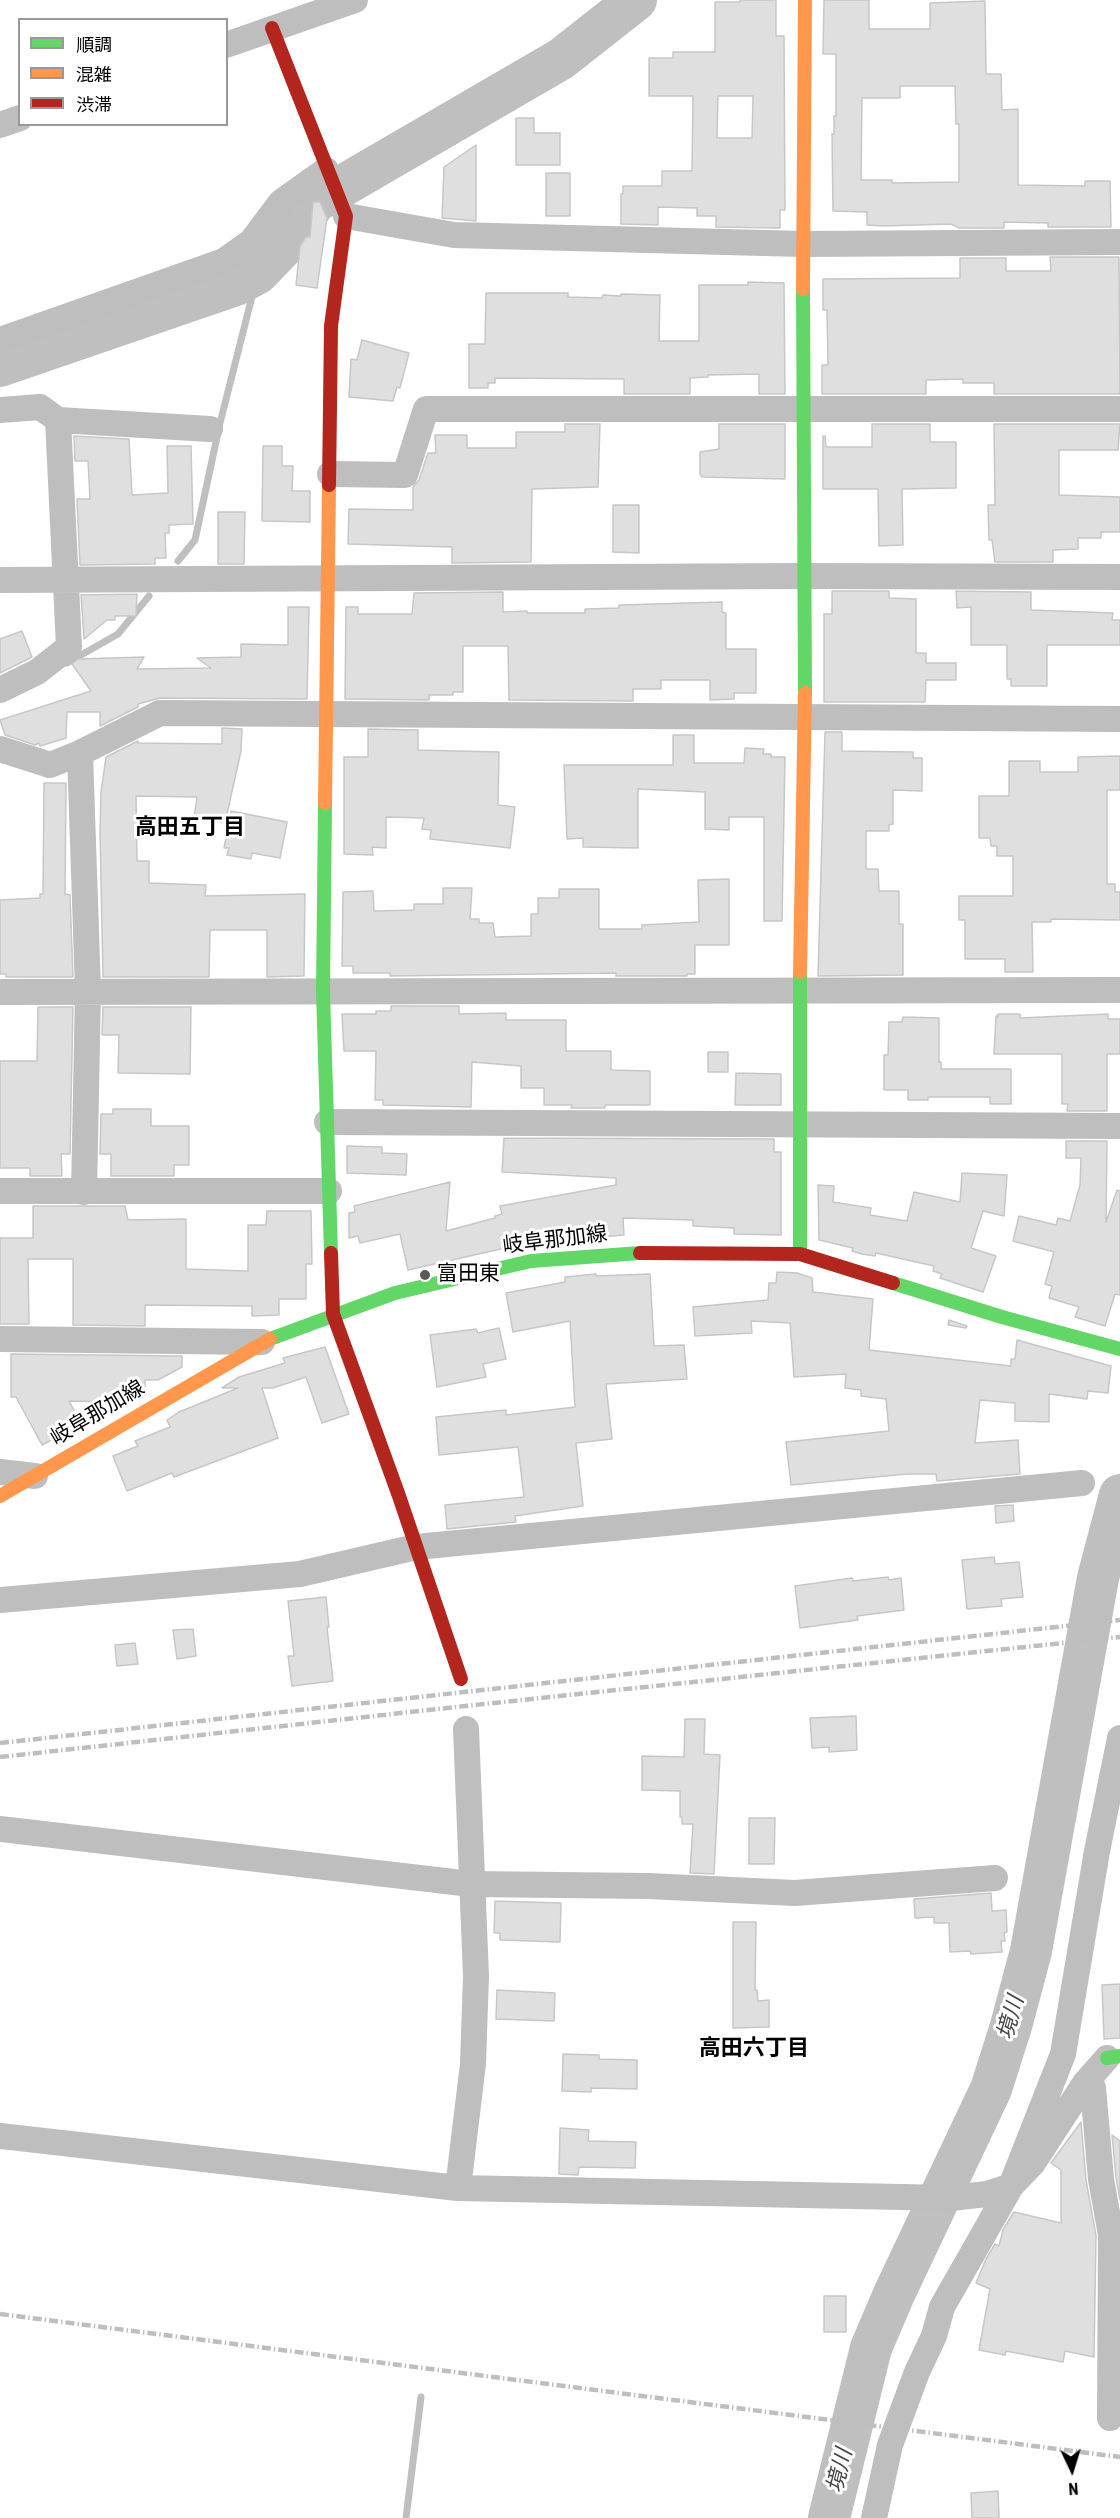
<!DOCTYPE html>
<html>
<head>
<meta charset="utf-8">
<style>
	body { margin:0 }
	#map { position:relative; width:1120px; height:2518px; overflow:hidden; background:#fff; font-family:"Roboto Condensed","Noto Sans JP",sans-serif }
	canvas { display:block }
	.legend { position:absolute; left:18px; top:18px; width:210px; height:108px; box-sizing:border-box; background:#fff; border:2px solid #999; margin:0; padding:8px 10px; list-style:none; font-size:18px; color:#000 }
	.legend li { display:flex; align-items:center; gap:12px; height:30px }
	.legend b { width:30px; border:2px solid #999 }
	.north { position:absolute; left:1042px; top:2440px; width:60px; height:60px; -webkit-text-stroke:4px #fff; paint-order:stroke; rotate:176deg; font-size:16px; font-weight:700; line-height:24px; text-align:center; color:#000 }
	.north::after { content:''; display:block; margin:auto; width:21px; height:27px; background:#000; clip-path:polygon(50% 0,100% 100%,50% 72%,0 100%) }
</style>
</head>
<body>
<div id="map">
<canvas width="1120" height="2518"></canvas>
<ul class="legend">
<li><b style="height:8px;background:#63d668"></b>順調</li>
<li><b style="height:8px;background:#ff974d"></b>混雑</li>
<li><b style="height:8px;background:#b3261e"></b>渋滞</li>
</ul>
<div class="north">N</div>
</div>
<script>
const ctx = document.querySelector('canvas').getContext('2d');
ctx.lineJoin = 'round';
const toPath = rows => new Path2D(rows.map(r => 'M' + r).join(''));
function stroke(path, color, width, dash) { ctx.strokeStyle = color; ctx.lineWidth = width; ctx.lineCap = dash ? 'butt' : 'round'; ctx.setLineDash(dash || []); ctx.stroke(path); }
function fillPath(path, color) { ctx.fillStyle = color; ctx.fill(path, 'evenodd'); }
function label(font, color, halo, rows, align = 'center') {
  ctx.font = font + ' "Roboto Condensed","Noto Sans JP",sans-serif'; ctx.lineWidth = 6; ctx.setLineDash([]); ctx.textBaseline = 'middle'; ctx.strokeStyle = halo; ctx.fillStyle = color; for (const [text, x, y, turn = 0] of rows) {
    ctx.save(); ctx.translate(x, y); ctx.rotate((+turn || 0) * Math.PI / 180); ctx.textAlign = isNaN(turn) ? turn : align; if (halo) ctx.strokeText(text, 0, 0); ctx.fillText(text, 0, 0); ctx.restore();
  }
}
stroke(toPath([
	[178,561,195,540,220,423,258,273],
	[67,663,118,634,149,596],
	[406,2518,421,2397]
]), '#bfbfbf', 7);
stroke(toPath([
	[0,366,236,285,258,273,286,244,315,202,561,59,636,0],
	[829,2518,871,2348,894,2294,991,2089,1011,2026,1031,1951,1098,1578,1120,1495]
]), '#bfbfbf', 42);
const building = toPath([
	[740,0,776,0,776,36,784,36,785,210,780,210,780,228,716,227,716,216,697,216,697,208,658,207,658,225,621,224,621,194,623,194,623,186,662,186,662,171,692,171,693,96,649,96,649,58,673,58,673,52,715,52,715,2,740,2,740,0],
	[718,96,753,96,752,138,717,138,718,96],
	[824,0,869,0,869,29,930,29,930,3,985,1,986,74,1001,74,1002,110,1018,109,1018,185,1085,186,1085,181,1110,181,1111,227,1048,227,1048,223,1004,222,1004,228,959,228,951,224,883,226,867,225,867,212,833,211,832,134,834,134,834,116,836,116,836,54,823,54,824,0],
	[900,86,955,86,956,124,959,124,959,182,892,183,892,180,861,180,862,98,900,98,900,86],
	[516,118,534,118,534,133,560,133,560,165,516,165,516,118],
	[476,145,476,221,442,218,444,167,476,145],
	[546,173,570,173,570,216,546,216,546,173],
	[313,202,320,202,327,218,317,288,296,285,300,246,306,237,310,237,313,202],
	[1050,257,1119,257,1120,394,994,394,994,383,963,383,963,379,926,380,926,394,822,394,822,365,828,365,827,310,823,310,823,279,960,278,960,258,1006,258,1006,271,1051,271,1050,257],
	[748,282,784,283,785,394,759,394,759,374,708,375,708,377,690,378,690,394,624,394,624,379,495,378,495,383,488,383,488,388,469,388,469,344,485,344,486,293,568,293,568,297,602,298,603,295,621,296,621,294,660,295,659,341,699,341,699,285,748,285,748,282],
	[362,340,409,353,400,388,397,387,393,401,349,397,351,359,357,360,362,340],
	[565,424,600,424,598,487,532,489,531,562,452,563,452,547,348,544,349,509,413,510,413,487,419,480,428,453,436,453,435,435,467,435,467,448,516,448,516,432,565,432,565,424],
	[719,424,785,424,785,479,702,477,700,474,700,452,719,449,719,424],
	[872,424,930,424,930,442,956,442,956,488,902,489,903,545,879,546,878,489,823,489,823,436,825,436,826,447,872,447,872,424],
	[994,424,1120,424,1118,450,1059,450,1059,495,1120,497,1120,532,1101,532,1101,538,1078,538,1078,549,1053,550,1053,562,995,562,992,540,989,540,988,505,995,505,994,424],
	[74,436,129,439,132,495,168,493,167,446,191,446,193,524,169,525,169,533,165,533,166,558,155,558,155,564,80,565,77,499,90,499,88,461,75,461,74,436],
	[263,446,282,446,282,466,293,466,292,491,310,491,310,522,262,521,263,446],
	[613,505,639,505,639,553,613,552,613,505],
	[218,512,245,512,244,564,218,564,218,512],
	[832,591,889,591,889,598,916,599,916,653,926,653,926,663,956,663,956,680,926,680,925,702,824,702,824,614,832,614,832,591],
	[956,591,1031,592,1031,610,1113,613,1112,620,1120,620,1120,645,1047,645,1047,686,1011,686,1011,679,1007,679,1007,645,971,645,971,607,957,608,956,591],
	[503,592,503,612,527,611,527,613,585,613,585,609,619,608,619,605,722,602,722,612,726,613,726,649,756,649,756,693,734,693,734,699,710,700,710,680,661,680,661,689,633,689,633,701,509,700,508,646,463,646,463,692,453,692,453,695,429,695,429,700,345,699,346,607,358,607,358,614,412,614,414,593,503,592],
	[137,594,136,616,115,616,115,620,107,620,84,639,81,595,137,594],
	[288,607,309,607,307,699,160,698,138,704,138,707,100,726,100,712,67,712,66,738,40,746,39,743,35,745,5,735,0,720,91,691,72,664,78,659,144,657,137,669,211,668,197,658,241,657,241,644,288,645,288,607],
	[22,631,32,657,0,673,0,639,22,631],
	[222,728,242,729,241,751,225,823,194,819,197,797,136,796,137,861,149,861,149,883,206,885,205,896,305,894,304,976,267,977,267,930,210,930,209,977,103,977,100,832,101,792,106,757,138,741,138,743,222,744,222,728],
	[368,729,418,730,418,750,499,752,498,805,515,807,510,848,430,839,431,830,422,829,424,818,386,817,386,848,372,847,373,855,344,854,344,757,368,757,368,729],
	[825,732,842,732,842,751,913,752,913,758,922,758,922,791,893,790,893,824,889,825,889,831,866,831,866,869,878,869,879,891,899,891,899,924,903,924,903,975,818,976,825,732],
	[673,735,694,735,694,763,744,763,745,748,764,749,763,754,771,754,771,757,785,757,782,921,764,921,764,817,729,817,729,830,705,829,705,792,638,789,638,848,583,847,583,838,567,839,564,765,673,765,673,735],
	[1120,756,1120,790,1107,790,1107,884,1115,884,1115,892,1120,892,1120,920,1051,919,1051,922,1032,922,1033,972,1005,972,1005,959,965,959,965,920,959,920,959,896,1013,896,1013,856,997,856,997,846,991,846,990,838,979,838,979,796,1009,796,1009,761,1040,761,1040,772,1078,772,1078,757,1120,756],
	[44,783,66,783,65,894,70,895,73,977,6,977,6,974,0,974,0,900,40,898,40,894,43,894,44,783],
	[231,811,287,822,280,858,252,853,251,859,227,855,229,848,224,848,231,811],
	[729,879,729,945,695,945,695,974,687,974,687,976,616,976,616,973,390,976,390,973,353,973,353,966,342,966,343,892,373,891,374,911,414,910,414,904,443,904,443,888,472,888,470,919,479,919,479,923,493,923,495,937,531,936,531,914,538,914,538,898,559,898,559,889,599,889,599,929,642,929,642,925,699,922,698,880,729,879],
	[391,1006,459,1006,459,1014,506,1013,506,1020,566,1020,566,1051,611,1051,611,1070,650,1071,650,1105,605,1105,605,1108,571,1108,572,1105,544,1105,544,1088,521,1088,521,1066,472,1062,471,1107,383,1105,383,1100,375,1100,376,1051,344,1051,342,1014,376,1014,376,1011,391,1011,391,1006],
	[38,1007,73,1007,70,1154,61,1154,62,1176,30,1176,30,1168,0,1168,0,1061,37,1061,38,1007],
	[103,1007,191,1007,190,1074,118,1073,119,1035,102,1035,103,1007],
	[998,1014,1020,1014,1020,1018,1108,1014,1108,1019,1120,1019,1120,1054,1107,1054,1107,1111,1067,1111,1068,1104,1062,1104,1062,1054,994,1054,996,1016,998,1017,998,1014],
	[903,1017,939,1018,939,1062,941,1062,941,1069,1011,1069,1011,1104,990,1104,990,1097,928,1097,928,1100,908,1100,908,1090,884,1090,884,1055,888,1055,889,1022,902,1022,903,1017],
	[708,1052,728,1052,728,1072,708,1072,708,1052],
	[736,1073,781,1074,781,1105,735,1105,736,1073],
	[113,1109,151,1109,151,1126,189,1126,189,1165,174,1165,174,1176,111,1176,111,1154,100,1154,101,1114,113,1114,113,1109],
	[504,1138,774,1139,774,1152,781,1152,781,1235,734,1234,734,1228,693,1226,693,1220,623,1218,624,1235,527,1243,408,1270,400,1234,360,1243,358,1236,349,1238,349,1213,355,1212,354,1206,450,1182,446,1231,495,1218,495,1216,502,1214,500,1206,616,1185,616,1178,502,1172,504,1138],
	[1066,1141,1107,1141,1106,1222,1117,1190,1120,1191,1120,1295,1115,1294,1105,1326,1075,1317,1079,1307,1049,1298,1052,1286,1045,1284,1054,1252,1013,1241,1019,1216,1056,1225,1058,1218,1070,1221,1080,1185,1081,1158,1066,1158,1066,1141],
	[347,1146,382,1147,382,1153,407,1154,406,1175,347,1173,347,1146],
	[962,1173,1007,1175,1004,1216,983,1211,971,1248,996,1256,983,1292,940,1278,942,1274,933,1271,934,1266,876,1253,875,1256,862,1254,852,1251,853,1248,819,1240,818,1185,834,1186,833,1202,871,1208,870,1215,907,1221,914,1192,960,1202,962,1173],
	[33,1206,125,1206,128,1220,186,1219,186,1269,248,1271,248,1225,266,1225,267,1211,311,1211,312,1264,306,1264,306,1299,279,1299,279,1315,252,1316,252,1306,145,1305,145,1326,73,1325,73,1259,28,1259,29,1324,0,1324,0,1238,33,1238,33,1206],
	[777,1272,797,1273,812,1278,813,1292,873,1299,869,1350,1011,1366,1011,1359,1015,1359,1017,1340,1111,1366,1108,1393,1088,1391,1087,1399,1049,1394,1049,1422,1015,1421,1015,1403,980,1400,975,1443,1018,1440,1020,1474,937,1481,936,1474,907,1474,791,1485,786,1442,889,1431,886,1399,861,1396,861,1390,845,1388,846,1374,794,1377,790,1323,751,1321,752,1333,695,1336,693,1307,768,1300,769,1283,776,1283,777,1272],
	[596,1274,596,1276,650,1274,654,1346,684,1345,687,1379,606,1384,612,1439,576,1443,583,1506,515,1516,516,1522,447,1529,445,1505,524,1497,518,1447,439,1455,436,1417,506,1410,506,1415,575,1407,570,1321,513,1332,506,1293,565,1282,565,1277,596,1274],
	[949,1320,967,1326,966,1328,948,1325,949,1320],
	[499,1328,506,1359,483,1364,486,1377,437,1387,430,1335,476,1329,478,1333,499,1328],
	[325,1347,349,1414,322,1423,306,1377,273,1388,262,1388,278,1438,174,1477,172,1473,127,1491,113,1456,138,1446,135,1441,170,1427,167,1420,179,1412,238,1388,222,1388,239,1377,285,1363,283,1358,325,1347],
	[11,1354,182,1356,182,1367,158,1380,145,1380,145,1387,135,1387,135,1392,117,1392,117,1402,69,1401,79,1419,65,1426,67,1432,42,1445,16,1397,11,1397,11,1354],
	[1013,1505,1014,1521,996,1523,995,1506,1013,1505],
	[994,1557,995,1564,1019,1562,1023,1597,1001,1599,1002,1606,967,1609,962,1560,994,1557],
	[888,1577,889,1580,901,1578,904,1610,857,1616,858,1620,800,1628,795,1586,852,1578,853,1581,888,1577],
	[326,1597,329,1627,327,1627,333,1681,292,1686,288,1656,294,1656,288,1601,326,1597],
	[193,1629,196,1656,177,1659,173,1630,193,1629],
	[135,1643,138,1664,117,1666,115,1645,135,1643],
	[856,1716,857,1750,829,1752,829,1747,812,1748,810,1718,856,1716],
	[685,1719,705,1719,704,1754,720,1755,714,1874,690,1873,693,1824,682,1824,682,1817,680,1817,680,1791,642,1790,642,1756,684,1757,685,1719],
	[749,1818,775,1818,774,1864,749,1864,749,1818],
	[991,1893,992,1911,1006,1910,1007,1932,1004,1933,1005,1941,1001,1941,1002,1952,971,1954,970,1951,950,1952,949,1923,934,1923,934,1917,915,1918,914,1899,991,1893],
	[495,1901,561,1903,560,1942,500,1940,500,1933,494,1933,495,1901],
	[733,1922,756,1922,755,1990,757,1990,758,2001,769,2000,769,2027,733,2028,733,1922],
	[1120,1984,1120,2038,1104,2039,1102,1985,1120,1984],
	[497,1990,555,1993,554,2021,496,2019,497,1990],
	[563,2054,599,2055,599,2059,637,2060,637,2089,591,2088,591,2092,562,2091,563,2054],
	[1081,2122,1086,2180,1096,2236,1094,2357,1065,2351,1063,2362,1006,2351,1005,2355,979,2350,990,2289,976,2283,986,2259,995,2244,999,2246,1003,2230,1014,2212,1061,2223,1061,2170,1051,2163,1081,2122],
	[560,2128,589,2130,588,2141,636,2142,635,2168,579,2167,578,2175,559,2174,560,2128],
	[1112,2135,1120,2141,1120,2200,1116,2177,1112,2135],
	[824,2296,846,2296,846,2332,824,2332,824,2296],
	[998,2491,999,2518,972,2518,971,2493,998,2491]
]);
fillPath(building, '#dfdfdf');
stroke(building, '#c7c7c7', 1.5);
stroke(toPath([
	[226,45,355,0],
	[0,125,20,118],
	[346,216,454,235,803,244,1120,242],
	[0,340,224,261,251,242,281,202,326,170],
	[0,410,40,407,58,420,210,429],
	[330,474,405,475,426,409,1120,409],
	[0,580,804,576,1120,577],
	[0,690,37,672,69,647,58,420],
	[0,749,50,765,80,753,160,713,1120,719],
	[80,753,88,991,84,1192],
	[0,992,1120,990],
	[327,1122,1120,1126],
	[0,1191,329,1191],
	[0,1339,262,1342],
	[0,1472,35,1476],
	[0,1600,300,1574,416,1547,1082,1483],
	[0,1829,471,1884,648,1886,795,1893,995,1878],
	[1085,2083,1093,2088,1101,2179,1111,2235,1110,2418],
	[0,2136,458,2188,951,2198,987,2194,1011,2186,1033,2163,1085,2083,1107,2058],
	[458,2188,473,2064,476,1976,466,1729],
	[874,2518,890,2445,917,2372,934,2336,942,2307,1011,2186,1063,2054,1097,1851,1120,1738]
]), '#bebebe', 26);
stroke(toPath([
	[803,289,805,693],
	[325,803,323,991,331,1253],
	[800,972,800,1254],
	[893,1283,1002,1317,1120,1349],
	[270,1339,395,1293,531,1261,640,1253],
	[1107,2058,1120,2056]
]), '#63d668', 14);
stroke(toPath([
	[803,289,805,0],
	[325,803,329,485],
	[800,972,805,693],
	[0,1496,270,1339]
]), '#ff974d', 14);
stroke(toPath([
	[272,28,346,216,331,326,329,485],
	[331,1253,333,1314,399,1496,461,1679],
	[640,1253,800,1254,893,1283]
]), '#b3261e', 14);
stroke(toPath([
	[0,1743,1120,1620],
	[0,1757,465,1706,1120,1637],
	[0,2314,1120,2457]
]), '#bebebe', 4.5, [9, 3, 1.5, 3]);
for (const [x, y, r, color] of [
	[425,1275,6,"#595959"]
]) { const dot = new Path2D(); dot.arc(x, y, r, 0, 2 * Math.PI); ctx.fillStyle = color; ctx.fill(dot); stroke(dot, '#fff', 2); }
label('21px', '#000', '#fff', [
	["岐阜那加線",555,1241,-7],
	["岐阜那加線",98,1414,-31]
]);
label('21px', '#000', '#fff', [
	["富田東",437,1275]
], 'left');
label('bold 22px', '#000', '#fff', [
	["高田五丁目",190,828],
	["高田六丁目",754,2049]
]);
label('italic 22px', '#444', '#fff', [
	["境川",1012,2018,-74],
	["境川",841,2471,-76]
]);
</script>
</body>
</html>
